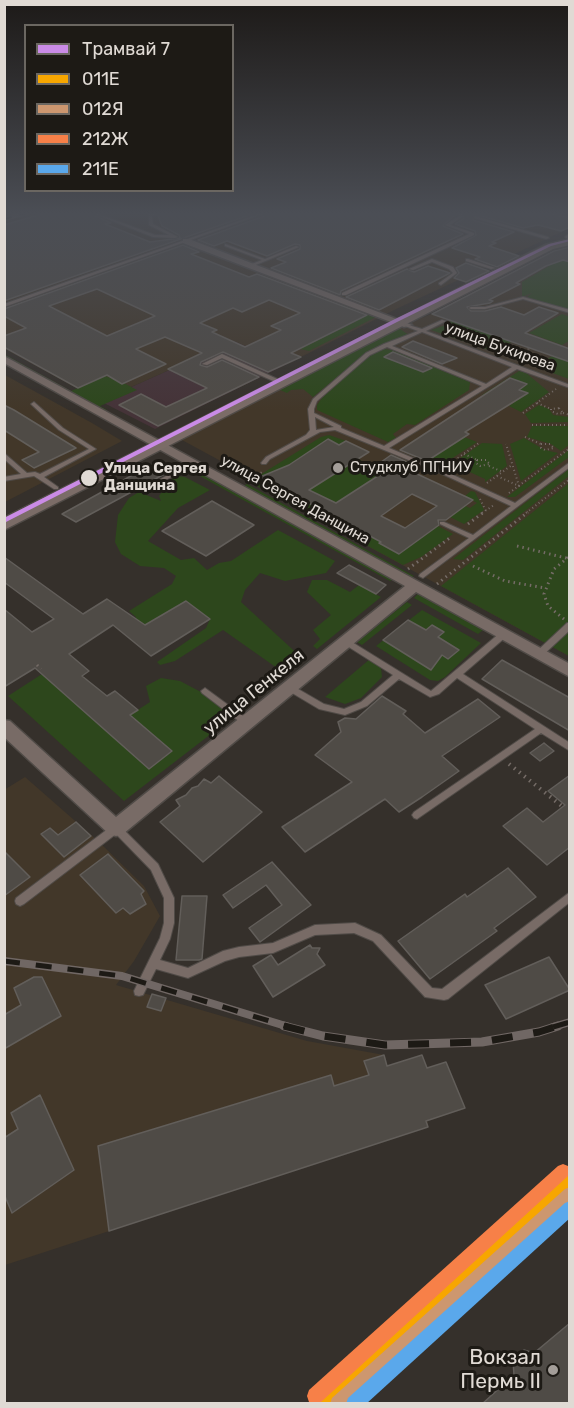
<!DOCTYPE html>
<html>
<head>
<meta charset="utf-8">
<style>
	body { margin:0 }
	#map { position:relative; width:574px; height:1408px; overflow:hidden; background:#35302b; font-family:Rubik,sans-serif }
	canvas { display:block }
	.frame { position:absolute; inset:0; border:6px solid #e0dad4; pointer-events:none }
	.legend { position:absolute; left:24px; top:24px; width:210px; height:168px; box-sizing:border-box; background:#1d1a15; border:2px solid #6b6761; margin:0; padding:8px 10px; list-style:none; font-size:18px; color:#e0dad4 }
	.legend li { display:flex; align-items:center; gap:12px; height:30px }
	.legend b { width:30px; border:2px solid #6b6761 }
</style>
</head>
<body>
<div id="map">
<canvas width="574" height="1408"></canvas>
<div class="frame"></div>
<ul class="legend">
<li><b style="height:8px;background:#ca8be6"></b>Трамвай 7</li>
<li><b style="height:8px;background:#f7a600"></b>011Е</li>
<li><b style="height:8px;background:#cd976f"></b>012Я</li>
<li><b style="height:8px;background:#f78048"></b>212Ж</li>
<li><b style="height:8px;background:#5aa8eb"></b>211Е</li>
</ul>
</div>
<script>
const ctx = document.querySelector('canvas').getContext('2d');
ctx.lineJoin = 'round';
function fillPath(path, color) { ctx.fillStyle = color; ctx.fill(path, 'evenodd'); }
const toPath = rows => new Path2D(rows.map(r => 'M' + r).join(''));
function stroke(path, color, width, dash) { ctx.strokeStyle = color; ctx.lineWidth = width; ctx.lineCap = dash ? 'butt' : 'round'; ctx.setLineDash(dash || []); ctx.stroke(path); }
function label(font, color, halo, rows, align = 'center') {
  ctx.font = font + ' Rubik,sans-serif'; ctx.lineWidth = 6; ctx.setLineDash([]); ctx.textBaseline = 'middle'; ctx.strokeStyle = halo; ctx.fillStyle = color; for (const [text, x, y, turn = 0] of rows) {
    ctx.save(); ctx.translate(x, y); ctx.rotate((+turn || 0) * Math.PI / 180); ctx.textAlign = isNaN(turn) ? turn : align; if (halo) ctx.strokeText(text, 0, 0); ctx.fillText(text, 0, 0); ctx.restore();
  }
}
fillPath(toPath([
	[234,341,287,364,155,429,100,401]
]), '#453338');
fillPath(toPath([
	[4,213,569,213,570,228,394,310,287,364,234,341,100,401,5,349],
	[563,245,569,246,569,656,241,477,241,472,182,440,396,329,450,306],
	[5,375,92,423,122,441,5,502],
	[25,777,98,841,144,886,160,916,134,961,116,985,307,1041,384,1055,387,1066,422,1055,427,1068,446,1062,465,1108,427,1120,428,1127,5,1265,4,790]
]), '#423729');
fillPath(toPath([
	[561,259,569,262,569,311,527,297,532,293,522,297,522,282],
	[344,304,376,317,309,351,300,349,355,322,329,312],
	[562,314,570,317,569,341,562,345,529,333],
	[447,319,481,332,484,331,513,341,495,352,431,330,451,323],
	[396,329,400,329,409,335,369,351,313,397,303,389,291,390,287,393,280,390],
	[385,349,392,350,470,382,469,390,415,425,407,424,393,434,396,438,388,442,317,410,317,405,322,398,347,374,374,353],
	[4,354,71,391,105,376,120,381,137,390,100,406,107,410,104,412,5,357],
	[552,356,569,362,569,379,536,367],
	[519,371,525,372,549,392,521,412,509,406,527,393,502,383,484,397,482,395],
	[539,405,549,409,553,415,569,417,569,422,531,423,525,414],
	[532,426,569,426,569,445,561,451,551,444,527,437],
	[329,435,346,441,340,445,328,440,266,480,302,499,312,492,309,490,358,459,384,472,336,503,381,542,380,544,399,554,438,526,453,534,421,557,403,565,253,484,259,480,255,478,321,437],
	[464,437,477,442,448,461,436,463,408,451],
	[524,438,545,450,558,453,521,481,510,444],
	[482,443,502,444,507,466,485,482,485,479,452,464],
	[569,450,569,457,515,497,507,497],
	[192,466,395,578,390,581,187,469],
	[569,469,569,476,463,560,453,559],
	[176,476,185,477,210,490,178,508,148,541,181,560,194,558,207,570,219,563,231,561,278,530,335,561,326,573,285,581,260,573,245,590,241,602,303,659,255,699,247,693,277,668,223,630,175,661,160,665,157,662,206,628,210,619,186,601,137,630,133,626,136,617,129,611,172,584,176,576,164,568,140,566,121,554,115,542,118,515,129,498,139,492,161,501,159,496,162,492,158,487],
	[569,483,569,656,441,586],
	[247,484,414,576,411,578,244,486],
	[471,491,475,492,484,510,464,524,450,517,463,505,470,508,477,503,465,496],
	[312,580,327,580,350,592,359,585,381,597,317,649,313,646,320,639,313,630,331,615,307,592],
	[418,594,483,630,478,634,414,598],
	[407,602,412,605,362,645,357,642],
	[422,610,481,643,445,677,438,681,430,680,376,646],
	[370,659,381,668,382,677,361,698,345,704,325,697],
	[42,674,149,769,172,751,130,715,150,702,146,686,161,678,180,681,201,692,233,717,124,801,8,696]
]), '#2d471c');
const building = toPath([
	[45,213,90,213,111,223,105,224,150,242,180,238,179,235,162,226,158,216,161,213,255,213,4,301,4,225,45,213],
	[268,213,457,213,443,226,463,234,341,291,340,295,271,268,286,262,277,259,300,249,300,245,295,244,267,256,227,241,214,246,198,240,267,215,268,213],
	[465,213,548,213,570,218,570,227,561,231,538,225,523,228,474,214,473,220,514,232,492,242,496,243,489,246,519,256,497,267,475,259,480,257,452,248,476,235,475,231,455,224,463,219,465,213],
	[183,245,199,252,191,254,249,277,257,274,367,315,291,353,301,357,268,372,223,352,201,362,200,365,207,367,222,360,259,377,158,426,119,405,141,394,166,407,207,388,168,369,202,353,165,337,136,349,166,364,122,384,107,375,78,388,4,347,4,336,26,328,4,316,4,309,183,245],
	[97,289,155,316,107,336,49,306,97,289],
	[269,300,300,313,271,326,281,330,245,347,212,332,217,330,200,323,233,308,242,312,269,300],
	[570,247,570,262,563,260,546,266,516,283,520,284,489,300,493,301,490,303,467,307,471,311,485,311,501,307,524,315,539,307,558,313,525,333,570,349,570,362,432,314,554,251,570,247],
	[466,263,489,271,466,282,454,278,459,273,456,268,466,263],
	[428,266,450,273,379,310,346,297,407,269,414,272,428,266],
	[413,341,457,358,442,364,402,347,413,341],
	[393,352,432,368,423,372,384,357,393,352],
	[510,378,527,384,519,390,528,393,465,432,469,434,427,461,400,450,510,378],
	[4,405,14,410,76,448,34,468,22,460,39,452,4,430,4,405],
	[328,439,339,445,346,441,369,452,309,490,336,503,384,472,374,467,391,455,419,467,415,469,418,470,415,473,473,500,446,520,438,520,439,525,399,554,379,543,381,542,260,477,289,465,328,439],
	[412,494,437,506,405,528,381,516,412,494],
	[156,462,172,470,76,522,62,514,156,462],
	[212,501,254,525,206,556,162,531,212,501],
	[4,557,83,614,107,599,145,625,186,601,210,619,151,656,113,625,69,654,89,671,82,676,107,696,115,691,138,710,130,715,172,751,149,769,35,668,4,687,4,609,32,632,54,619,4,582,4,557],
	[349,565,386,585,376,594,337,573,349,565],
	[408,620,426,630,432,625,444,632,438,637,459,650,448,659,442,655,431,670,383,640,408,620],
	[502,660,570,698,570,731,482,679,502,660],
	[382,696,406,711,403,714,425,733,478,699,500,717,442,756,459,771,422,797,399,812,385,799,305,852,282,827,352,782,315,755,341,732,338,722,345,718,356,719,382,696],
	[544,743,554,751,540,761,530,753,544,743],
	[570,775,570,847,547,865,503,826,527,808,543,822,565,805,548,791,570,775],
	[219,776,262,812,203,862,160,822,180,806,176,800,186,795,192,788,198,786,204,779,211,783,219,776],
	[76,822,91,836,64,857,41,834,50,828,58,835,76,822],
	[4,851,30,877,4,896,4,851],
	[108,854,144,891,141,894,146,904,130,914,123,908,116,913,80,875,108,854],
	[272,862,311,905,260,942,249,928,282,905,266,885,233,908,223,895,272,862],
	[508,868,536,897,494,928,497,931,430,979,398,941,465,894,467,897,508,868],
	[182,896,207,896,202,959,199,960,176,960,182,896],
	[310,945,312,948,320,948,317,954,325,965,273,997,253,966,271,955,278,965,310,945],
	[549,957,570,990,506,1019,485,985,549,957],
	[34,977,42,977,61,1016,4,1049,4,1015,21,1005,14,988,34,977],
	[152,994,166,998,161,1011,147,1007,152,994],
	[384,1055,387,1066,422,1055,427,1068,446,1062,465,1108,426,1121,428,1127,109,1231,98,1146,331,1075,334,1086,369,1075,364,1061,384,1055],
	[40,1095,74,1170,12,1213,4,1194,4,1138,18,1129,11,1113,40,1095],
	[570,1323,570,1404,482,1404,514,1375,513,1361,524,1350,534,1353,570,1323]
]);
fillPath(building, '#4f4b46');
stroke(building, '#625e5a', 1.5);
const service = toPath([
	[92,213,96,213,155,235,169,235,149,225,149,214,159,213,152,216,153,224,178,237,175,238,153,237,92,213],
	[261,213,266,213,4,307,4,304,261,213],
	[459,213,463,213,462,217,450,225,474,233,474,235,346,295,342,295,342,293,469,234,445,225,459,216,459,213],
	[475,216,548,237,549,238,546,239,474,218,475,216],
	[570,233,569,237,570,241,565,237,570,233],
	[225,244,265,259,296,246,299,247,251,267,249,266,249,265,262,260,225,246,225,244],
	[432,259,453,267,457,273,441,285,439,284,439,283,453,273,449,269,432,262,413,270,409,269,432,259],
	[466,259,468,259,495,268,491,269,466,261,466,259],
	[523,297,570,310,570,313,523,299,485,309,471,309,469,308,471,307,485,307,523,297],
	[442,320,446,321,426,331,570,385,570,388,517,369,389,448,442,470,515,503,570,462,570,467,423,578,419,576,420,574,469,538,440,524,440,522,444,522,473,535,511,506,438,472,335,430,320,432,270,459,266,464,262,464,261,463,266,457,306,435,310,430,308,409,313,399,366,353,384,344,418,331,405,326,405,324,422,329,442,320],
	[422,332,512,367,486,384,392,346,422,332],
	[387,347,482,386,384,446,341,428,341,426,314,413,314,409,317,401,370,355,387,347],
	[315,417,334,427,316,430,315,417],
	[222,354,284,382,285,383,280,384,222,358,207,365,202,364,222,354],
	[34,402,63,428,96,449,44,477,58,487,58,489,54,489,34,476,4,481,4,477,21,474,4,459,4,453,27,473,35,472,40,474,89,449,59,430,32,405,31,404,34,402],
	[193,461,196,463,195,464,144,492,140,492,139,491,193,461],
	[567,623,570,623,570,630,542,656,536,656,535,654,536,652,567,623],
	[504,631,507,632,508,634,507,636,463,674,570,743,570,751,541,733,417,819,414,818,412,815,414,812,535,729,457,678,439,694,430,697,399,679,367,706,345,715,319,709,287,690,286,688,290,685,293,686,324,704,344,709,361,702,393,675,344,644,343,642,347,639,431,691,501,632,504,631],
	[205,688,250,721,251,723,250,725,244,725,202,693,201,691,205,688],
	[116,824,119,825,158,864,174,898,174,923,170,939,160,960,188,968,223,951,239,947,273,943,315,925,355,923,381,935,432,988,442,989,570,892,570,902,448,999,444,1000,425,997,373,941,354,933,315,935,273,953,239,957,225,961,188,978,156,969,143,995,139,996,135,995,134,991,160,938,164,923,164,898,151,870,116,834,24,904,20,906,16,904,15,901,16,898,113,825,116,824]
]);
const minor = toPath([
	[183,239,189,239,412,325,404,327,183,243,183,239],
	[4,356,570,664,570,677,416,592,123,834,116,836,109,834,4,737,4,720,10,721,116,817,405,586,4,363,4,356]
]);
const secondary = toPath([
	[570,239,570,245,553,249,4,530,4,518,545,245,570,239]
]);
stroke(service, '#504b47', 2);
stroke(minor, '#504b47', 3);
stroke(secondary, '#504b47', 3);
stroke(toPath([
	[525,361,529,347],
	[537,403,551,409],
	[559,408,563,413,558,414,551,411,551,409,559,408],
	[523,413,556,389],
	[563,413,570,415],
	[532,425,570,425],
	[525,437,541,444],
	[541,444,550,444,554,448,545,450,541,448,541,444],
	[464,454,477,460],
	[477,460,486,460,490,464,480,466,476,463,477,460],
	[448,465,479,443],
	[489,466,503,472],
	[497,476,519,486,506,444],
	[247,481,262,472],
	[487,483,512,465],
	[509,493,570,448],
	[480,499,486,511],
	[482,513,494,505],
	[526,513,570,479]
]), '#756c67', 2, [1, 3]);
stroke(toPath([
	[468,524,484,512],
	[517,546,570,559],
	[473,566,505,581,545,588],
	[408,569,451,537],
	[437,584,528,512],
	[564,619,548,606,544,594,554,569,570,556],
	[37,665,41,669]
]), '#756c67', 3, [1.5, 4]);
stroke(toPath([
	[509,764,563,807]
]), '#756c67', 4, [1.5, 5]);
fillPath(service, '#786b66');
fillPath(minor, '#786b66');
fillPath(secondary, '#7b6c67');
const railFar2 = toPath([
	[4,219,27,213]
]);
const railFar1 = toPath([
	[4,961,122,976,289,1027],
	[553,1027,570,1022]
]);
const rail = toPath([
	[284,1026,323,1036,385,1045,482,1042,539,1032,558,1026]
]);
stroke(railFar2, '#706764', 4);
stroke(railFar1, '#706764', 8);
stroke(rail, '#706764', 9);
stroke(railFar2, '#1d1a15', 2, [8]);
stroke(railFar1, '#1d1a15', 5, [16]);
stroke(rail, '#1d1a15', 7, [21]);
fillPath(toPath([
	[570,1172,570,1189,335,1404,315,1404,317,1398,565,1174,570,1172]
]), '#f7a600');
fillPath(toPath([
	[570,1187,570,1204,350,1404,330,1404,332,1398,565,1189,570,1187]
]), '#cd976f');
fillPath(toPath([
	[563,1164,568,1166,570,1170,568,1176,321,1402,316,1404,309,1402,307,1396,309,1390,558,1166,563,1164]
]), '#f78048');
fillPath(toPath([
	[570,1201,570,1218,366,1404,346,1404,348,1398,565,1203,570,1201]
]), '#5aa8eb');
fillPath(toPath([
	[570,239,570,241,551,246,397,322,4,523,4,518,393,320,549,244,570,239]
]), '#ca8be6');
const sky = ctx.createLinearGradient(0, 0, 0, 410);
sky.addColorStop(0, '#1d1a18');
sky.addColorStop(0.52, '#4b4e55');
sky.addColorStop(1, '#4b4e5500');
ctx.fillStyle = sky;
ctx.fillRect(0, 0, 574, 410);
for (const [x, y, r, color] of [
	[338,468,6,"#a49e99"],
	[89,478,9,"#e0dad4"],
	[553,1370,6,"#a49e99"]
]) { const dot = new Path2D(); dot.arc(x, y, r, 0, 2 * Math.PI); ctx.fillStyle = color; ctx.fill(dot); stroke(dot, '#1d1a15', 2); }
label('15px', '#e0dad4', '#1d1a15', [
	["улица Букирева",500,347,20],
	["улица Сергея Данщина",295,500,29]
]);
label('15px', '#e0dad4', '#1d1a15', [
	["Студклуб ПГНИУ",350,468]
], 'left');
label('bold 15px', '#e0dad4', '#1d1a15', [
	["Улица Сергея",104,469],
	["Данщина",104,486]
], 'left');
label('18px', '#e0dad4', '#1d1a15', [
	["улица Генкеля",254,692,-39]
]);
label('21px', '#e0dad4', '#1d1a15', [
	["Вокзал",541,1358],
	["Пермь II",541,1382]
], 'right');
</script>
</body>
</html>
